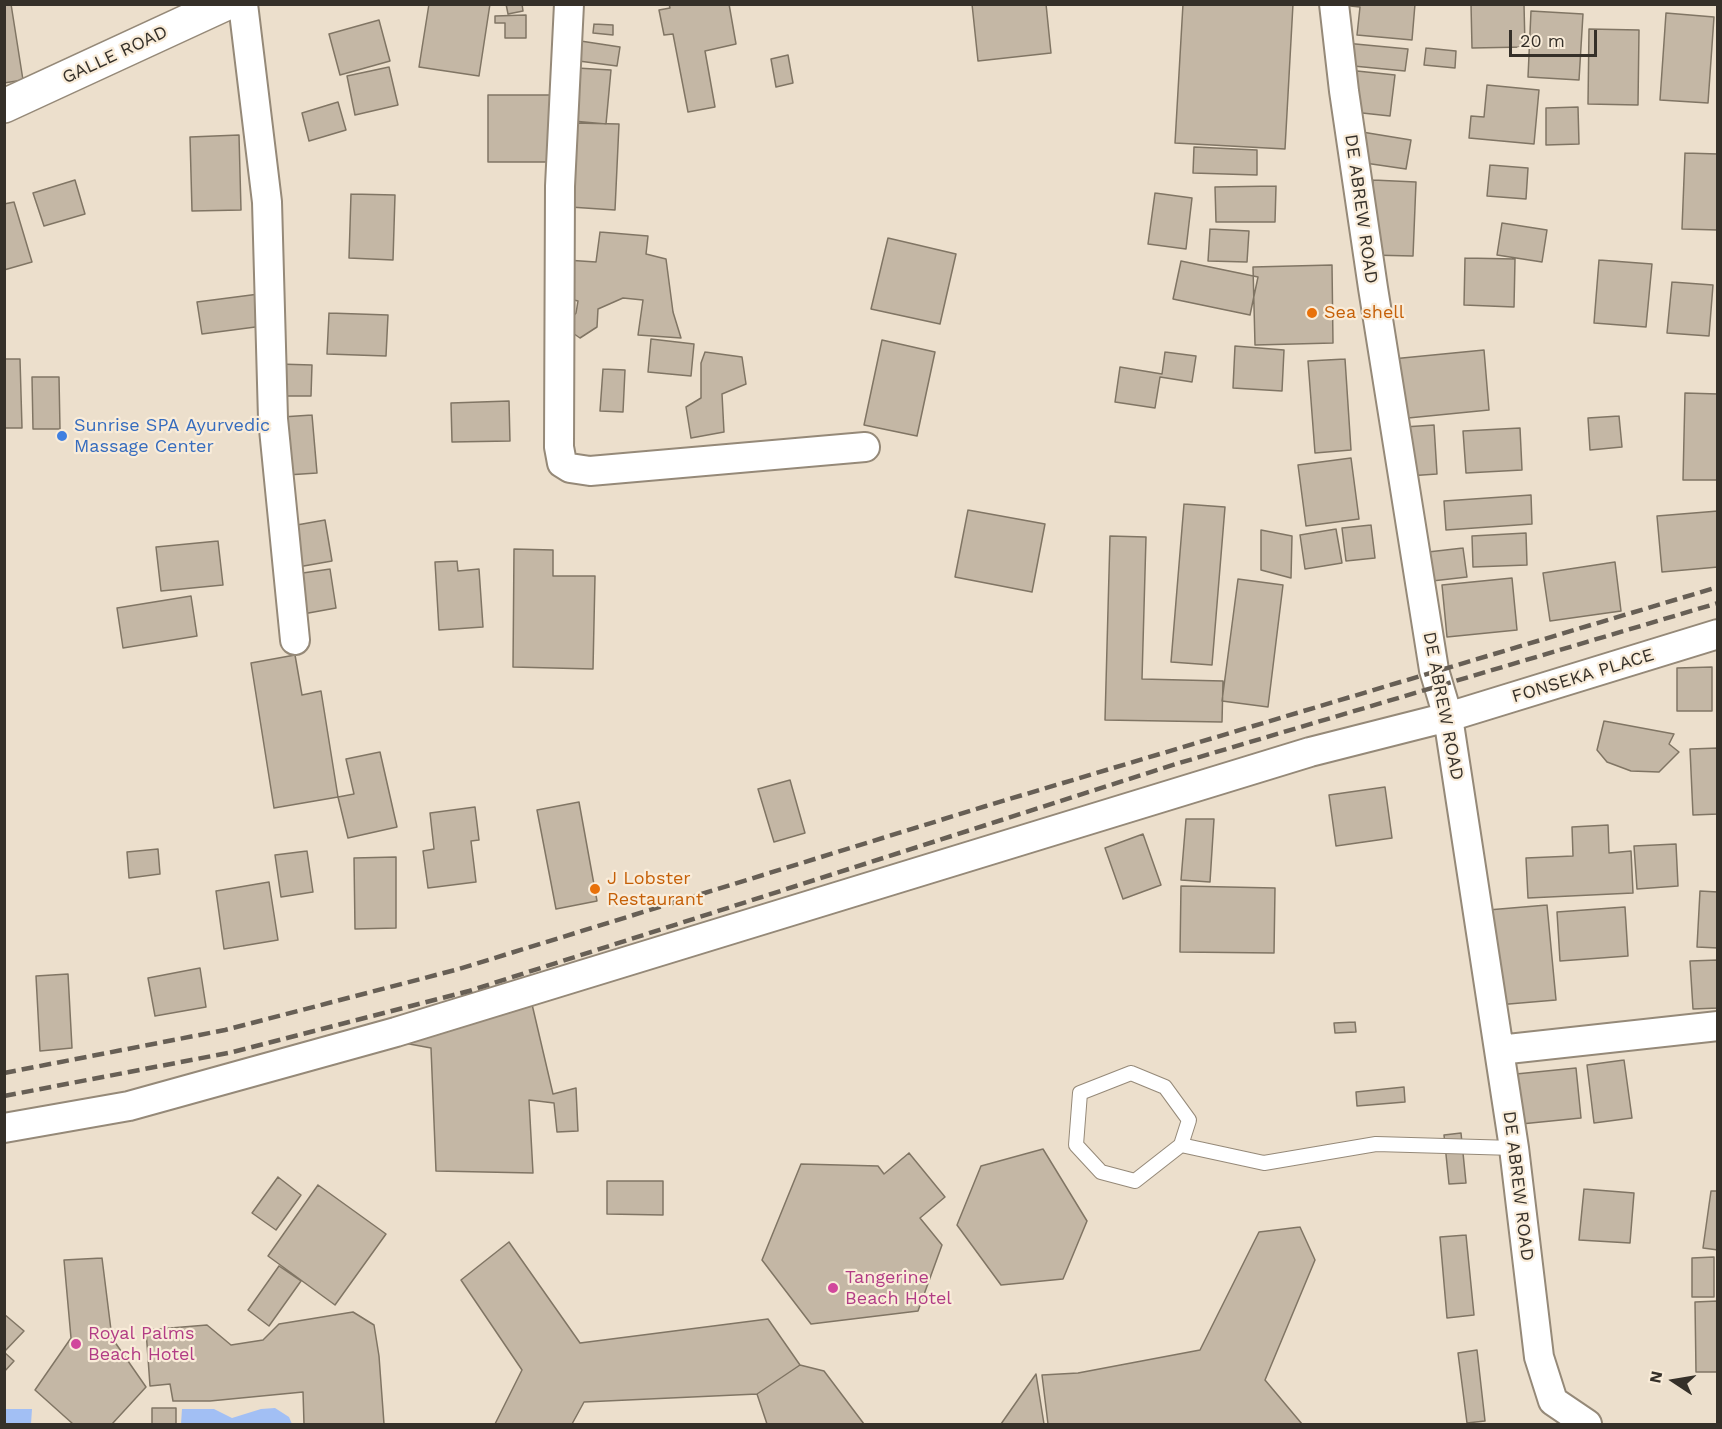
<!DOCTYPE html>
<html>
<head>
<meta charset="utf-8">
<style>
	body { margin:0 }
	#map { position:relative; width:1722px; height:1429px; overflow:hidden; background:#ecdfcc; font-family:"Work Sans",sans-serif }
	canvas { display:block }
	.frame { position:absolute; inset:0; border:6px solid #353029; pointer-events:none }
	.north { position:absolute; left:1644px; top:1351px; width:60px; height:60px; -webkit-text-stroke:4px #f9ecd9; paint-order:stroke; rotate:282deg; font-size:16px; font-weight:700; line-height:24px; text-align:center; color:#353029 }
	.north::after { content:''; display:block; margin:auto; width:21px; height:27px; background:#353029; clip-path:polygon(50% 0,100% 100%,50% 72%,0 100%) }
	.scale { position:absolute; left:1509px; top:30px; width:88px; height:27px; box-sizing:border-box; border:3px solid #353029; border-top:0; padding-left:8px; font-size:18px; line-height:21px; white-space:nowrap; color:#353029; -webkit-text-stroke:4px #f9ecd9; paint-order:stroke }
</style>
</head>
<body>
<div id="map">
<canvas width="1722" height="1429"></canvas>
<div class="frame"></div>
<div class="north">N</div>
<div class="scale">20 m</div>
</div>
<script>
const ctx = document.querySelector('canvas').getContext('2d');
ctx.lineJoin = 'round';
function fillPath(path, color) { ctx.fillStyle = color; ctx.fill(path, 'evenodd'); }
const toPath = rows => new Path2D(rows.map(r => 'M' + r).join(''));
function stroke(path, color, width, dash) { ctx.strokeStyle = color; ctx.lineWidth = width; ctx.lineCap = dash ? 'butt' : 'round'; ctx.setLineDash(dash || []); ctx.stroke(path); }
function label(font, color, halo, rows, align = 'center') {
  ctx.font = font + ' "Work Sans",sans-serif'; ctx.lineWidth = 4.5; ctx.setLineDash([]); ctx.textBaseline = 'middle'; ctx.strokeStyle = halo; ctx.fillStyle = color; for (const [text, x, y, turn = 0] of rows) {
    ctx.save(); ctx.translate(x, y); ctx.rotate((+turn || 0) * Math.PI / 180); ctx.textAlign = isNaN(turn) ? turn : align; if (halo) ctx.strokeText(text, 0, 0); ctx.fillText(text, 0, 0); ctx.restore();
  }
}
fillPath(toPath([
	[275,1408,289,1417,292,1424,181,1424,182,1409,214,1409,232,1418,261,1409],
	[5,1409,32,1409,31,1424,5,1424]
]), '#a2bff4');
const building = toPath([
	[4,4,11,4,23,80,4,83,4,4],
	[429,4,490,4,479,76,419,67,429,4],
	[506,4,522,4,523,11,508,14,506,4],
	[669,4,729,4,736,44,705,51,715,107,688,112,673,34,664,35,659,10,670,8,669,4],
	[972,4,1046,4,1051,53,978,61,972,4],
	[1183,4,1293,4,1285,149,1175,143,1183,4],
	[1415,4,1412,40,1357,35,1360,7,1341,5,1415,4],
	[1471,4,1524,4,1525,47,1472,48,1471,4],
	[1531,11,1583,14,1579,80,1528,77,1531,11],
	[1666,13,1714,17,1708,103,1660,100,1666,13],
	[526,15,526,38,505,38,505,23,495,23,495,16,526,15],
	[379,20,390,61,340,75,329,34,379,20],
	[594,24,613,25,613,35,593,33,594,24],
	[1589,29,1639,30,1638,105,1588,104,1589,29],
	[574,40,620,47,617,66,571,60,574,40],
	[1345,43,1408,49,1405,71,1343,65,1345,43],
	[1426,48,1456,51,1455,68,1424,65,1426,48],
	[788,55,793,83,776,87,771,59,788,55],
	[389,67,398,105,355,115,347,76,389,67],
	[577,68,611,70,606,124,573,121,577,68],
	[1357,71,1395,75,1390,116,1353,112,1357,71],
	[1487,85,1539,90,1534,144,1469,138,1471,116,1484,117,1487,85],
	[488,95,550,95,550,162,488,162,488,95],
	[338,102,346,130,309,141,302,113,338,102],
	[1578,107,1579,144,1546,145,1546,108,1578,107],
	[574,123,619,124,615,210,570,207,574,123],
	[1362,132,1411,140,1406,169,1358,162,1362,132],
	[239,135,241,210,192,211,190,137,239,135],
	[1194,147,1257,150,1257,175,1193,173,1194,147],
	[1685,153,1718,154,1718,230,1682,229,1685,153],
	[1490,165,1528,168,1526,199,1487,196,1490,165],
	[75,180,85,214,44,226,33,193,75,180],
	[1373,180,1416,182,1413,256,1369,255,1373,180],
	[1276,186,1275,222,1216,222,1215,187,1276,186],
	[1155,193,1192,198,1186,249,1148,244,1155,193],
	[351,194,395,195,393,260,349,258,351,194],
	[14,202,32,262,4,270,4,204,14,202],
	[1502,223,1547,230,1542,262,1497,255,1502,223],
	[1210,229,1249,231,1247,262,1208,261,1210,229],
	[600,232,648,236,646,254,666,259,673,312,681,338,638,335,643,300,623,298,598,309,597,327,580,338,564,327,576,313,578,301,562,297,566,260,596,262,600,232],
	[888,238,956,254,940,324,871,309,888,238],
	[1465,258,1515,259,1514,307,1464,305,1465,258],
	[1599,260,1652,264,1646,327,1594,323,1599,260],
	[1181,261,1258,277,1250,315,1173,299,1181,261],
	[1332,265,1333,343,1255,345,1253,267,1332,265],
	[1672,282,1713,285,1709,336,1667,333,1672,282],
	[259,294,263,326,202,334,197,302,259,294],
	[329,313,388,315,386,356,327,354,329,313],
	[651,339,694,344,691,376,648,372,651,339],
	[882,340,935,352,917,436,864,425,882,340],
	[1235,346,1284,350,1282,391,1233,388,1235,346],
	[1484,350,1489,410,1398,419,1392,359,1484,350],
	[705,352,742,357,746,384,722,394,724,432,691,438,686,407,701,398,701,363,705,352],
	[1165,352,1196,356,1192,382,1160,377,1155,408,1115,402,1120,367,1162,374,1165,352],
	[4,359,20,359,22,428,4,428,4,359],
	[1345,359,1351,450,1315,453,1308,361,1345,359],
	[278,364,312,365,311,396,278,396,278,364],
	[603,369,625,370,623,412,600,411,603,369],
	[32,377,59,377,60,429,33,429,32,377],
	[1685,393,1718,394,1718,480,1683,480,1685,393],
	[509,401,510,441,452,442,451,403,509,401],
	[312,415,317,473,287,475,282,417,312,415],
	[1619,416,1622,447,1590,450,1588,418,1619,416],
	[1434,425,1437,474,1408,476,1404,427,1434,425],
	[1520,428,1522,470,1466,473,1463,431,1520,428],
	[1351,458,1359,519,1306,526,1298,465,1351,458],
	[1531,495,1532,524,1446,530,1444,501,1531,495],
	[1184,504,1225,507,1212,665,1171,662,1184,504],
	[968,510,1045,524,1032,592,955,577,968,510],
	[1718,511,1718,567,1662,572,1657,516,1718,511],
	[325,520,332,561,298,567,291,526,325,520],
	[1371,525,1375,558,1346,561,1342,528,1371,525],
	[1336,529,1342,563,1305,569,1300,535,1336,529],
	[1261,530,1292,536,1291,578,1261,570,1261,530],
	[1526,533,1527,565,1473,567,1472,536,1526,533],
	[1110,536,1146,537,1142,679,1223,681,1222,722,1105,720,1110,536],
	[218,541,223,585,161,591,156,547,218,541],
	[1463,548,1467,577,1432,581,1428,552,1463,548],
	[514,549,553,550,553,576,595,576,593,669,513,667,514,549],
	[457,561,458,571,479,569,483,627,439,630,435,562,457,561],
	[1615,562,1621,611,1550,621,1543,573,1615,562],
	[330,569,336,608,303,614,296,574,330,569],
	[1512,578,1517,630,1447,637,1442,585,1512,578],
	[1238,579,1283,585,1268,707,1222,701,1238,579],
	[191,596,197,636,123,648,117,608,191,596],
	[295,655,302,695,321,691,338,797,274,808,251,663,295,655],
	[1712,667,1712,711,1677,711,1677,668,1712,667],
	[1604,721,1674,734,1669,744,1679,752,1659,772,1631,771,1607,762,1597,750,1604,721],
	[1718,748,1718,814,1693,815,1690,749,1718,748],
	[380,752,397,827,348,838,338,797,354,794,346,759,380,752],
	[790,780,805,833,774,842,758,789,790,780],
	[1385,787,1392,838,1336,846,1329,795,1385,787],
	[579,802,597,901,556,909,537,810,579,802],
	[475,807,479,840,471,841,476,882,428,888,423,851,434,849,430,813,475,807],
	[1186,819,1214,819,1210,882,1181,880,1186,819],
	[1608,825,1609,853,1631,851,1633,893,1528,898,1526,858,1573,856,1572,827,1608,825],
	[1143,834,1161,885,1123,899,1105,848,1143,834],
	[1676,844,1678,886,1637,889,1634,846,1676,844],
	[158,849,160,874,129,878,127,852,158,849],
	[307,851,313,892,281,897,275,855,307,851],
	[396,857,396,928,355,929,354,858,396,857],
	[269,882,278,940,224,949,216,891,269,882],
	[1181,886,1275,888,1274,953,1180,952,1181,886],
	[1700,891,1718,892,1718,948,1697,947,1700,891],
	[1547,905,1556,1000,1497,1005,1488,910,1547,905],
	[1625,907,1628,956,1560,961,1557,912,1625,907],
	[1718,960,1718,1008,1693,1009,1690,961,1718,960],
	[200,968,206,1007,155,1016,148,978,200,968],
	[68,974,72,1048,40,1051,36,976,68,974],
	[531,1000,553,1094,576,1088,578,1131,557,1132,554,1103,529,1100,533,1173,436,1171,431,1048,404,1043,531,1000],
	[1355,1022,1356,1032,1335,1033,1334,1023,1355,1022],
	[1624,1060,1632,1118,1594,1123,1587,1065,1624,1060],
	[1576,1068,1581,1118,1511,1125,1506,1075,1576,1068],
	[1404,1087,1405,1102,1357,1106,1356,1092,1404,1087],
	[1461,1133,1466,1183,1449,1184,1444,1135,1461,1133],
	[1043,1149,1087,1221,1063,1279,1001,1285,957,1225,981,1166,1043,1149],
	[909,1153,945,1197,920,1218,942,1245,918,1311,811,1324,762,1260,801,1164,878,1166,884,1174,909,1153],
	[278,1177,301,1195,276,1230,252,1213,278,1177],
	[607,1181,663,1181,663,1215,607,1214,607,1181],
	[318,1185,386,1234,335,1305,268,1256,318,1185],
	[1584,1189,1634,1193,1630,1243,1579,1240,1584,1189],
	[1711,1191,1718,1191,1718,1250,1703,1248,1711,1191],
	[1300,1227,1315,1260,1265,1380,1302,1424,1048,1424,1042,1375,1078,1373,1200,1350,1259,1232,1300,1227],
	[1466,1235,1474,1315,1447,1318,1440,1237,1466,1235],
	[509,1242,580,1343,768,1319,800,1365,757,1394,584,1402,572,1424,495,1424,522,1370,461,1280,509,1242],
	[1714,1257,1714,1297,1692,1297,1692,1258,1714,1257],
	[102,1258,112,1338,146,1387,112,1424,73,1424,35,1390,71,1338,64,1260,102,1258],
	[279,1266,301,1281,269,1326,248,1310,279,1266],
	[1718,1301,1718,1372,1696,1372,1695,1302,1718,1301],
	[353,1312,374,1325,379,1356,384,1424,304,1424,303,1392,210,1401,173,1401,170,1384,150,1386,146,1330,207,1325,231,1345,263,1340,279,1324,353,1312],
	[4,1314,24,1331,4,1352,4,1314],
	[1477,1350,1485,1421,1467,1423,1458,1353,1477,1350],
	[4,1352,14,1361,4,1372,4,1352],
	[800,1365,824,1371,864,1424,767,1424,757,1394,800,1365],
	[1036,1374,1044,1424,1001,1424,1036,1374],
	[152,1408,176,1408,176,1424,152,1424,152,1408]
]);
fillPath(building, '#c4b7a5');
stroke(building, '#807564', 1.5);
const service = toPath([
	[1131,1073,1165,1087,1189,1120,1181,1145,1135,1181,1101,1172,1076,1145,1080,1093,1131,1073],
	[1181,1145,1264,1163,1376,1144,1514,1148]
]);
const minor = toPath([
	[243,4,267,202,273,419,295,640],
	[569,4,560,186,559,447,562,463,570,468,590,471,865,447],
	[1334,4,1344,91,1373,288,1434,670,1448,717,1514,1148,1539,1357,1553,1401,1587,1424],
	[1499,1050,1718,1026],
	[4,1128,129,1106,396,1032,1310,752,1448,717,1718,634]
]);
const trunk = toPath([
	[4,106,225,4]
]);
stroke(service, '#958978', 16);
stroke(minor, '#958978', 32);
stroke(trunk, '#958978', 36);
stroke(service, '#fff', 14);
stroke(minor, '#fff', 28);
stroke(trunk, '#fff', 33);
stroke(toPath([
	[4,1073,225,1030,459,969,986,806,1718,587],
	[4,1096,233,1052,469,991,1176,764,1718,603]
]), '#675f55', 4.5, [12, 6]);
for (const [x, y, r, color] of [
	[1312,313,6,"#e8710a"],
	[62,436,6,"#3f7fe0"],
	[595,889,6,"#e8710a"],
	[833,1288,6,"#d1479c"],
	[76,1344,6,"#d1479c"]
]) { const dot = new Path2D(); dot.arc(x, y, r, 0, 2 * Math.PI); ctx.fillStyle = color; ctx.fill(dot); stroke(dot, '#f9ecd9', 2); }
label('18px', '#353029', '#f9ecd9', [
	["GALLE ROAD",115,55,-25],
	["DE ABREW ROAD",1361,209,82],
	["FONSEKA PLACE",1583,676,-17],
	["DE ABREW ROAD",1443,706,79],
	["DE ABREW ROAD",1518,1186,83]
]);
label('18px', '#c56008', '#f9ecd9', [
	["Sea shell",1324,313],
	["J Lobster",607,879],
	["Restaurant",607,900]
], 'left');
label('18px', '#366cbe', '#f9ecd9', [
	["Sunrise SPA Ayurvedic",74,426],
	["Massage Center",74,447]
], 'left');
label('18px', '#b23c85', '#f9ecd9', [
	["Tangerine",845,1278],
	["Beach Hotel",845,1299],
	["Royal Palms",88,1334],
	["Beach Hotel",88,1355]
], 'left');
</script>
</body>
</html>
